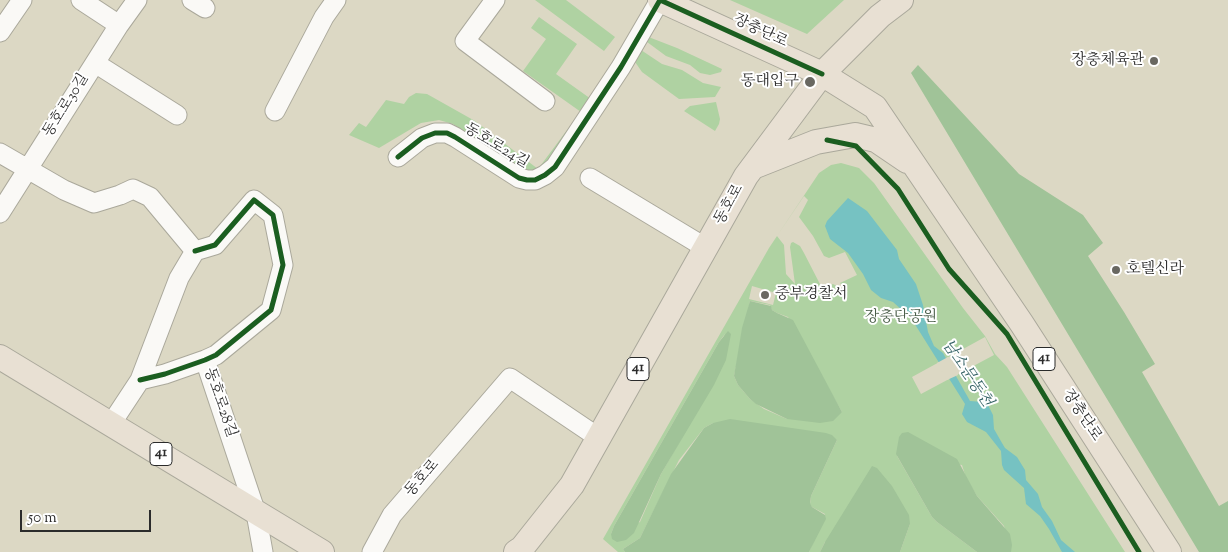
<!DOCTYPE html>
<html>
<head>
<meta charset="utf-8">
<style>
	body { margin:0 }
	#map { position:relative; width:1228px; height:552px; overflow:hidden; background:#dcd8c4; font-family:"Sorts Mill Goudy",serif }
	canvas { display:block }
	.scale { position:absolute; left:20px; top:510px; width:131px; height:22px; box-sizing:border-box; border:2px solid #2b2b2b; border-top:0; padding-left:6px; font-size:15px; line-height:18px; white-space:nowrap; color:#2b2b2b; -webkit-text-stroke:4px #fff; paint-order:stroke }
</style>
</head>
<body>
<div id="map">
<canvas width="1228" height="552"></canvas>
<div class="scale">50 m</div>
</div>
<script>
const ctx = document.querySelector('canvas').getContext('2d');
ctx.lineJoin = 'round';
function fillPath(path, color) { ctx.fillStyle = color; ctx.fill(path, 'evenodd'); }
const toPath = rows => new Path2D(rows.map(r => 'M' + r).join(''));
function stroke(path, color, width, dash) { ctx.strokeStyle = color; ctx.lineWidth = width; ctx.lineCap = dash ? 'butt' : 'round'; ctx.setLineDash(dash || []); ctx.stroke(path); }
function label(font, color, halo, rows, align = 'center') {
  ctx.font = font + ' "Sorts Mill Goudy","Noto Serif KR",serif'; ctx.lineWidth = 4; ctx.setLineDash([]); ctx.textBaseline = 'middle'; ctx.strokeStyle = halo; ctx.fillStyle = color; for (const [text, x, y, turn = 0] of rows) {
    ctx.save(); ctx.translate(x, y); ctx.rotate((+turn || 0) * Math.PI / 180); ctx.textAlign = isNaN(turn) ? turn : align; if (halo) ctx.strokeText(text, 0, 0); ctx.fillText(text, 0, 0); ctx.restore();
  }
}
fillPath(toPath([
	[535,0,566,0,615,37,604,51],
	[730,0,844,0,807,34],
	[539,17,577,44,556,74,591,99,581,112,523,71,546,39,531,28],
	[646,36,677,48,722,69,721,72,710,75,700,73,690,65,666,56,643,39],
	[638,48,662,64,682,70,703,83,721,87,715,97,679,99,642,72,633,59],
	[416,93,427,94,475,121,538,169,576,118,580,122,550,167,536,174,515,167,453,124,439,120,421,123,379,148,349,135,359,123,366,127,386,100,404,104,409,97],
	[716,102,720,119,719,124,715,131,684,111,690,106],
	[841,163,859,168,874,183,963,308,985,336,995,354,1007,367,1125,552,1011,552,1004,526,977,496,966,478,962,465,897,456,932,517,937,522,977,552,900,552,910,524,825,542,820,552,809,552,825,514,812,507,810,504,811,496,837,440,713,423,704,428,679,460,640,538,623,549,625,552,618,552,603,539,769,248,819,173,831,165],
	[804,196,808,200,799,217,813,236,824,256,829,258,845,252,857,275,840,283,848,292,833,284,826,286,823,290,804,253,800,246,793,242,791,243,790,247,795,284,786,274,784,245,777,236],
	[752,286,776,293,773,305,749,299],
	[750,301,770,305,772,310,777,313,788,317,842,412,787,419,764,409,750,399,738,385,734,376],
	[725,334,681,439,661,474,640,522,611,534,614,526,719,342],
	[985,337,994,355,921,394,912,377]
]), '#afd2a2');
fillPath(toPath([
	[918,65,1019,174,1083,215,1103,243,1088,256,1124,312,1155,364,1142,372,1219,506,1228,501,1228,552,1199,552,911,73],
	[750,301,771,306,772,310,777,313,793,320,842,412,833,421,820,423,787,419,756,404,750,399,738,385,734,376,742,328],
	[728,331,731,334,726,360,714,385,661,474,634,533,626,540,617,542,612,539,611,534,614,526,719,342],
	[730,419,826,433,832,435,837,440,811,496,810,503,812,507,825,515,826,519,809,552,625,552,623,549,640,538,671,474,704,428,713,423],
	[908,432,957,459,977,496,1010,534,1012,545,1011,552,977,552,937,522,932,517,896,454,899,437,902,433],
	[872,466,877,468,892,486,909,515,910,524,900,552,820,552,825,542]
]), '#a0c398');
fillPath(toPath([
	[848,198,867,211,897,250,899,259,916,284,923,305,928,332,934,346,943,353,970,401,984,402,988,405,993,415,994,429,1002,443,1005,448,1017,457,1025,470,1026,480,1038,494,1042,507,1052,521,1061,540,1075,552,1062,552,1049,529,1040,516,1026,504,1024,488,1004,470,1002,465,1001,451,986,432,967,422,962,414,965,404,911,318,893,302,881,298,871,290,863,274,848,253,830,239,825,226,827,221]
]), '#76c2c2');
fillPath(toPath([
	[948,357,958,375,947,380,937,363]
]), '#dcd8c4');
const minor = toPath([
	[81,0,119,25],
	[192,0,205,8],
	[495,0,465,41,545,101],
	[0,32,22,0],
	[95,63,177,115],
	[275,111,324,17,336,0],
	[0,153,64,190,94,203,120,195,133,189,150,197,195,251],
	[398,157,422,138,435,133,447,133,455,137,519,178,527,180,535,180,545,175,555,167,621,67,660,0],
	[590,178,706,248],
	[0,213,119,25,137,0],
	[205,360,256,513,263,552],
	[140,380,165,374,205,360,216,355,271,310,283,265,273,215,254,200,215,245,195,251],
	[111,424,140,380,179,278,195,251],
	[372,552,392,515,510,378,599,438]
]);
const major = toPath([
	[660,0,822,74,875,107,1022,324,1169,552],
	[753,167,816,142,855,135,876,140,907,161],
	[0,357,322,552],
	[516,552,522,548,572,485,746,176,822,74,880,16,901,0]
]);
stroke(minor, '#aaa89b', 21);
stroke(major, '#aaa89b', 26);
stroke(minor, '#faf9f6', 19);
stroke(major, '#e8e0d3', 24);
stroke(toPath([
	[660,0,822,74],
	[827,140,856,146,898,189,949,269,1007,334,1139,552],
	[398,157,422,138,435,133,447,133,455,137,519,178,527,180,535,180,545,175,555,167,621,67,660,0],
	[140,380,165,374,205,360,216,355,271,310,283,265,273,215,254,200,215,245,195,251]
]), '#1b5e20', 5);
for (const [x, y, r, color] of [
	[1154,61,5,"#696861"],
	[810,82,6,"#696861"],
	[1116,270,5,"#696861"],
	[765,295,5,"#696861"]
]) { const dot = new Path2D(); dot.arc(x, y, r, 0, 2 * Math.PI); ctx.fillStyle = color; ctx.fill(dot); stroke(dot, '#fff', 2); }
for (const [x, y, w] of [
	[1044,359,22],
	[638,369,22],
	[161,454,22]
]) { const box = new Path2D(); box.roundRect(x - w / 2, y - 11.5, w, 23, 4); ctx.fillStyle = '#fff'; ctx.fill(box); stroke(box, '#2b2b2b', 1); }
label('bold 14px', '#2b2b2b', null, [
	["41",1044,359],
	["41",638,369],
	["41",161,454]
]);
label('15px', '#2b2b2b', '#fff', [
	["장충단로",760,32,25],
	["동호로30길",67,106,-58],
	["동호로24길",496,147,31],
	["동호로",730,205,-61],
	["동호로28길",219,403,71],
	["장충단로",1081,416,57],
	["동호로",423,479,-49]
]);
label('15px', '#2b2b2b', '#fff', [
	["장충체육관",1144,61],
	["동대입구",799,82],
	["호텔신라",1126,270,"left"],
	["중부경찰서",775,295,"left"]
], 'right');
label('15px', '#485c47', '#fff', [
	["장충단공원",901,318]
]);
label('italic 16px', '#376467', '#fff', [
	["남소문동천",966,374,56]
]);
</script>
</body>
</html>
